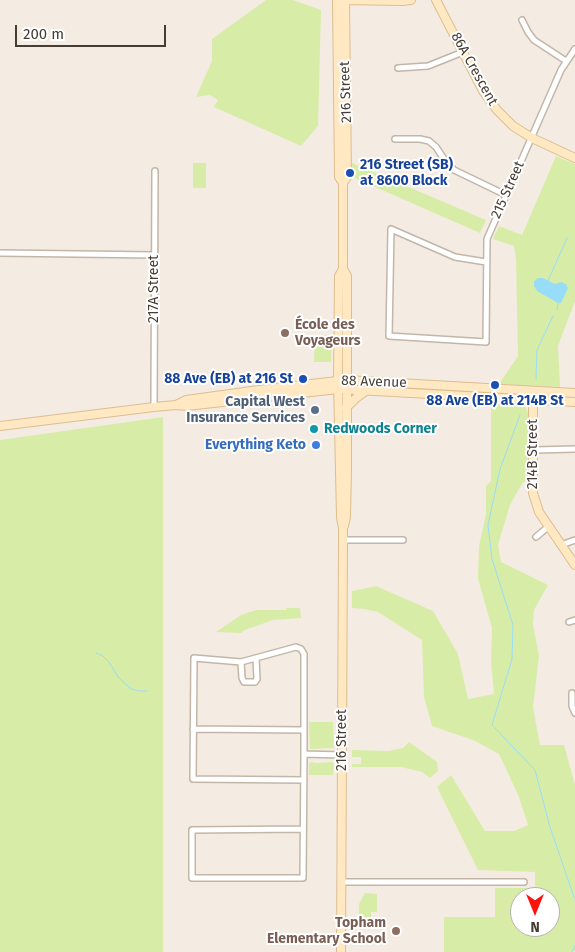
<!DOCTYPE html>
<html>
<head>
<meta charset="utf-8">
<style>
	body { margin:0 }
	#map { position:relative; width:575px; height:952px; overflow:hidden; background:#f4ece3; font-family:"Fira Sans",sans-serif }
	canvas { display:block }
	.north { position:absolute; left:510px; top:887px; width:50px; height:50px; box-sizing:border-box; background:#fff; border:1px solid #b5b1ad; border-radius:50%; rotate:180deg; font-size:14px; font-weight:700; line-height:20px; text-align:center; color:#463c33 }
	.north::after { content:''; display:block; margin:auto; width:18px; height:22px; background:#ff130f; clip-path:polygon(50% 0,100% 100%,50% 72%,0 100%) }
	.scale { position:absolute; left:15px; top:25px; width:151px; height:22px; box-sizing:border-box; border:2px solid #463c33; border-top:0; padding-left:6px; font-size:15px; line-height:18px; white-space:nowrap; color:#463c33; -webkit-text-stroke:4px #fff; paint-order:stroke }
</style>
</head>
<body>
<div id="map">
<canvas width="575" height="952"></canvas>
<div class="north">N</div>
<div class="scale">200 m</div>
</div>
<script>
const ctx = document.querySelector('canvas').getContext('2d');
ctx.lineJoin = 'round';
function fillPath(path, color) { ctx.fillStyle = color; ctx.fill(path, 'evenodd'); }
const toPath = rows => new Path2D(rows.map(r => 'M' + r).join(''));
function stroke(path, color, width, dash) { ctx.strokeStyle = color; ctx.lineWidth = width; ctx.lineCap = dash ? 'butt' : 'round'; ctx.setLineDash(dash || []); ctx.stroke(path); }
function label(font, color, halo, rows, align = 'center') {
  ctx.font = font + ' "Fira Sans",sans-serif'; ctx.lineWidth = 4; ctx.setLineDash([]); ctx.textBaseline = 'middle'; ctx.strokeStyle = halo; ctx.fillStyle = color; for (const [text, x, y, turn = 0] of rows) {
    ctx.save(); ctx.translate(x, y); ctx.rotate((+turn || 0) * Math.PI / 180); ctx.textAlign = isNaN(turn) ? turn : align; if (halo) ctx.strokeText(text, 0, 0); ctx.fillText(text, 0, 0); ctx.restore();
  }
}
fillPath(toPath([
	[266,0,293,0,321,10,318,126,301,146,214,107,218,100,210,95,196,97,212,61,212,39],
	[556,156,575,164,575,301,558,346,560,387,499,384,518,356,516,259,514,246,493,239,499,226,522,235],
	[350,162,486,220,480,233,350,176],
	[193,163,206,163,206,188,193,188],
	[315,335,332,335,331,362,314,362],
	[491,402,523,404,525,406,528,413,528,481,523,482,510,505,498,545,501,562,548,585,534,610,533,624,539,656,533,707,540,745,564,745,575,785,575,952,444,952,444,917,495,917,495,888,535,888,535,872,478,870,437,787,451,775,485,831,514,831,528,825,519,797,499,754,473,740,432,726,424,697,422,640,378,612,364,609,352,608,352,591,376,586,433,611,458,654,468,699,494,694,491,661,492,628,478,579,479,546,486,514,486,486,491,481],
	[520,897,550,897,550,927,520,927],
	[163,417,163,952,0,952,0,440],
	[286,608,300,608,301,618,273,620,245,630,241,633,216,632,241,615,256,610,286,610],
	[309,722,333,722,334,748,310,749],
	[409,742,437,762,438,771,430,778,422,772,401,767,352,767,352,764,361,764,361,757,352,757,352,750,388,751,403,748],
	[311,762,317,763,333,762,334,766,333,775,309,775,309,764],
	[365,893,377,894,377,912,371,912,371,917,366,926,358,926,359,904]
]), '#d7eda7');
fillPath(toPath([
	[538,278,543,278,555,284,561,282,566,284,568,288,561,303,558,303,537,291,534,286,534,281]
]), '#98ddf8');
stroke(toPath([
	[548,281,567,238],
	[557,310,558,303],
	[536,379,537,350,553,316],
	[520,415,500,469,488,525,492,559,513,625,512,659,492,725,535,770,550,827,575,900],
	[96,653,103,656,109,662,118,677,131,689,139,691,147,691],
	[572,952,575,945]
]), '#98ddf8', 1);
const street = toPath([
	[522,20,528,32,534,40,566,61],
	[398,68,428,66,463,52],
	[395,139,420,139,429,141,436,147,444,159,454,170,506,195],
	[0,253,155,255],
	[486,262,455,257,391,229,389,336,486,342,487,239,561,70,575,49],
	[154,407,155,171],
	[534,450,575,449],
	[536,537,548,527],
	[343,540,403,540],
	[561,545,575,540],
	[569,622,575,620],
	[241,662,242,678,244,682,255,682,257,679,256,658],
	[572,693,572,706,575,713],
	[193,729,304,730],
	[304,754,341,755],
	[303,829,192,830,192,878,303,878,304,754,304,654,301,649,296,647,241,662,194,658,193,779,304,780],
	[341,882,524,882]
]);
const secondary = toPath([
	[337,0,339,177,343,183,343,269,339,276,338,380,341,517,343,528,343,540,341,952],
	[340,0,403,1,411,0],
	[436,0,483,91,497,110,513,126,532,138,575,158],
	[343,183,347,177,345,0],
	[343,269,347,276,347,469,346,517,344,526],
	[533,395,533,493,539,512,575,565],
	[176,405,186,400,259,390,346,380,575,393],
	[346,408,356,398,367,390],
	[0,426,154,407,176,405,187,406,338,389,575,402]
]);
stroke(street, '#c3b6a8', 8);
stroke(secondary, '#dcbe8f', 10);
stroke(street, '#fff', 5);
stroke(secondary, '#ffe8c2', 8);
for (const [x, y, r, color] of [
	[350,173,5,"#1a4fb4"],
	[285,333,5,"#8d6e63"],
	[303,379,5,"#1a4fb4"],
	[495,385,5,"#1a4fb4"],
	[315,410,5,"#5c6f8a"],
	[314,429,5,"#0f9aa8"],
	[316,445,5,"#3f7fe0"],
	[396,931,5,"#8d6e63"]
]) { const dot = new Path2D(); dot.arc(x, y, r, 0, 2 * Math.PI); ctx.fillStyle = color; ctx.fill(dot); stroke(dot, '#fff', 2); }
label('14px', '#463c33', '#fff', [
	["86A Crescent",474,69,61],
	["216 Street",346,92,-92],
	["215 Street",508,190,-66],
	["217A Street",154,289,-90],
	["88 Avenue",374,382,2],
	["214B Street",533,454,-90],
	["216 Street",342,740,-90]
]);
label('bold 14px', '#164399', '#fff', [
	["216 Street (SB)",360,165],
	["at 8600 Block",360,181],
	["88 Ave (EB) at 216 St",293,379,"right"],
	["88 Ave (EB) at 214B St",495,401,"center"]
], 'left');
label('bold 14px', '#785e54', '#fff', [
	["École des",295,325],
	["Voyageurs",295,341],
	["Topham",386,923,"right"],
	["Elementary School",386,939,"right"]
], 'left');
label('bold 14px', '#4e5e75', '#fff', [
	["Capital West",305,402],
	["Insurance Services",305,418]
], 'right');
label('bold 14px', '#0d838f', '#fff', [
	["Redwoods Corner",324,429]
], 'left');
label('bold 14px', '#366cbe', '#fff', [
	["Everything Keto",306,445]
], 'right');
</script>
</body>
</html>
